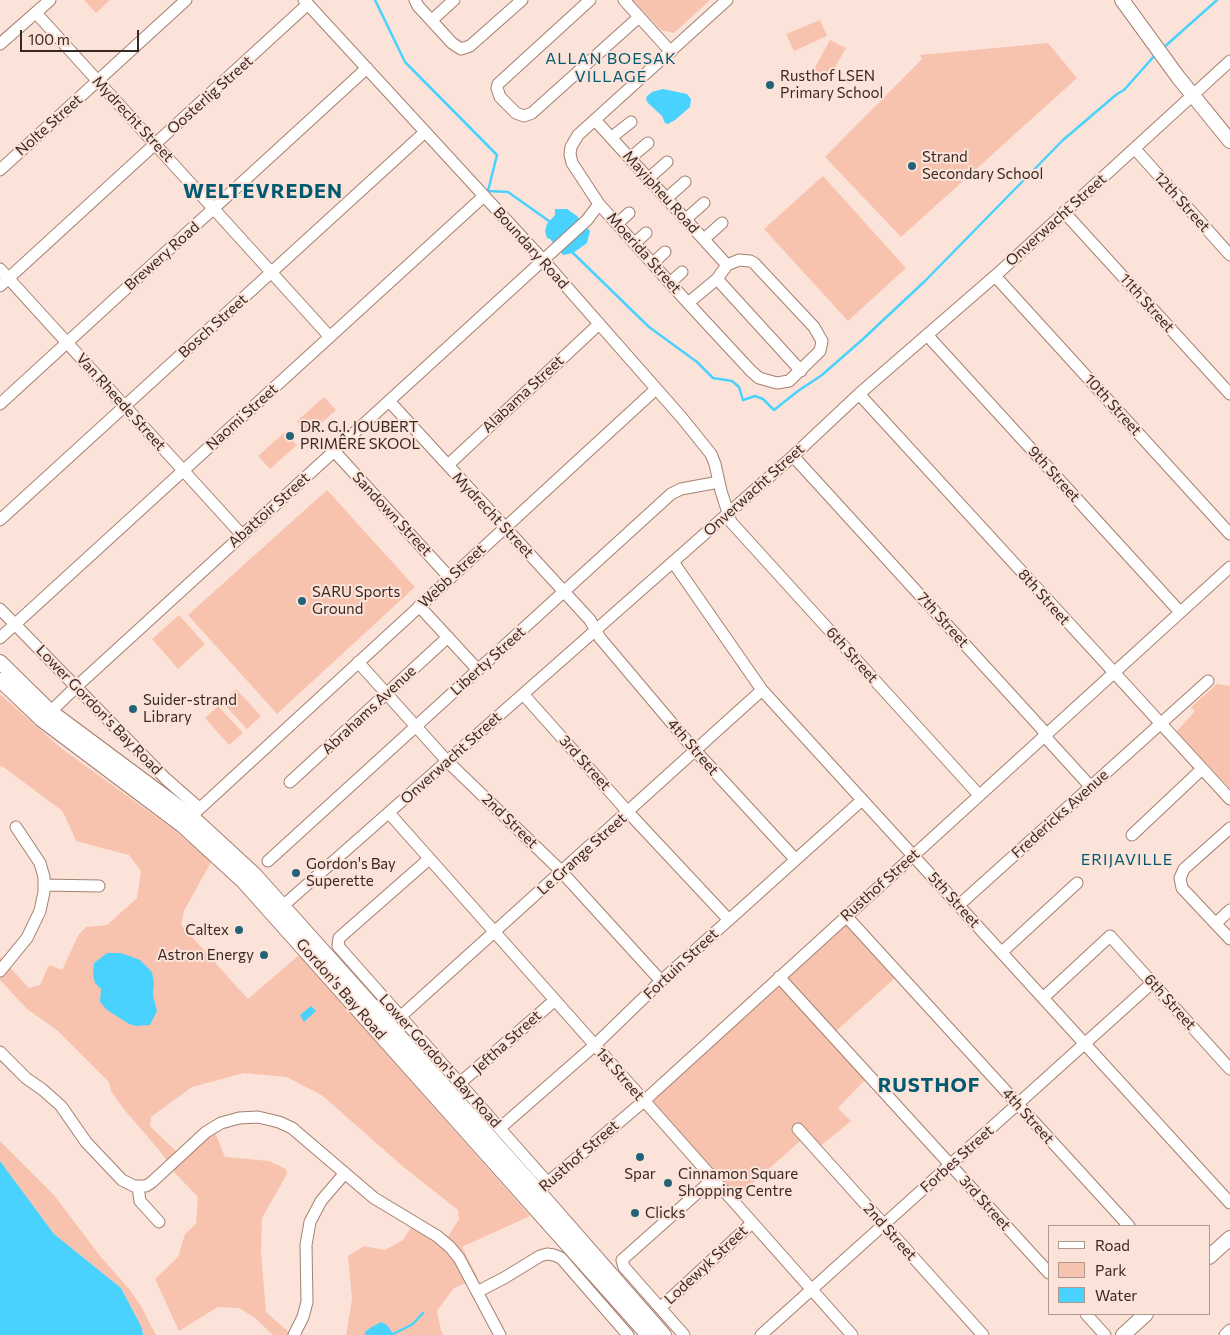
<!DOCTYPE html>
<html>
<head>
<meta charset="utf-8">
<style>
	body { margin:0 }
	#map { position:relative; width:1230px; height:1335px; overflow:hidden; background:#fce3d9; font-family:Commissioner,sans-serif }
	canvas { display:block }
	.legend { position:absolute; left:1048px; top:1225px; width:162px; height:90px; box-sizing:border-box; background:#fce3d9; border:1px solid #ae9990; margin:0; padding:6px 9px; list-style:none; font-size:15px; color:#392923 }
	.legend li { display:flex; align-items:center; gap:10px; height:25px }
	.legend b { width:25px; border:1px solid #ae9990 }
	.scale { position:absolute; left:20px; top:30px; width:119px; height:22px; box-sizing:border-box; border:2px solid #392923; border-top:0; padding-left:6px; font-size:15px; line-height:18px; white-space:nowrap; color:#392923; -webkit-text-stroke:4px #fce3d9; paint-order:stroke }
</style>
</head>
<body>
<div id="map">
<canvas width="1230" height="1335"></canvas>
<ul class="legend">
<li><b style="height:6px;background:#fff"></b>Road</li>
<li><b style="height:14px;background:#f8c3ae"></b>Park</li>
<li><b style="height:14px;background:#48d2fd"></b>Water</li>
</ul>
<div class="scale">100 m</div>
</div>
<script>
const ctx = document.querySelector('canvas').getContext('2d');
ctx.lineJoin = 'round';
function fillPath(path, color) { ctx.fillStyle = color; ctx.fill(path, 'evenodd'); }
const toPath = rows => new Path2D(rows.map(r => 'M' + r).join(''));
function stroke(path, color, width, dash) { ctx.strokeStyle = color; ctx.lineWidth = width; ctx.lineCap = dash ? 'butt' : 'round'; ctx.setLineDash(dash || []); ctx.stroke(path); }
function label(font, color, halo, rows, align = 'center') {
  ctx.font = font + ' Commissioner,sans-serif'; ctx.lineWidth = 4; ctx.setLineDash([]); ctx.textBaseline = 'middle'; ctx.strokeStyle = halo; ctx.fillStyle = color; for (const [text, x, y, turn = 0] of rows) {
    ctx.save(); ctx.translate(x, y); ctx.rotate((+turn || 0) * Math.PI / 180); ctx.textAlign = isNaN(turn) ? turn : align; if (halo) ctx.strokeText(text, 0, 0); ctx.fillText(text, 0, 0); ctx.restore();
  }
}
fillPath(toPath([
	[84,0,110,0,96,13],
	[633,0,710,0,674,33,661,30],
	[820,20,827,36,794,51,786,34],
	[830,40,846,48,828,79,813,71],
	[1048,43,1077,78,901,237,825,157,922,59,920,55],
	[823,176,906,268,848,321,764,229],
	[324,397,336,410,309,434,297,421],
	[285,432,297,445,270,469,258,456],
	[327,490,415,587,277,714,188,615],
	[179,615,205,644,178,669,152,639],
	[1217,684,1230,686,1230,789,1176,732,1195,711,1191,707],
	[236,689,261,716,247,729,222,702],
	[0,694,61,748,173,829,211,862,184,911,181,925,248,999,299,955,530,1216,462,1247,478,1278,454,1288,437,1311,441,1330,443,1335,346,1335,352,1299,348,1256,364,1246,385,1250,403,1240,414,1222,446,1239,459,1219,458,1210,401,1165,323,1096,287,1077,244,1073,192,1087,151,1117,150,1126,180,1155,213,1127,225,1157,269,1161,286,1169,287,1174,262,1218,261,1252,266,1312,292,1335,273,1335,255,1318,239,1308,218,1307,179,1331,155,1279,178,1257,185,1234,196,1224,198,1197,174,1172,163,1155,123,1108,111,1091,109,1082,58,1031,27,1009,0,980,0,957,29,988,40,985,49,965,62,970,79,934,86,927,107,925,137,898,141,871,129,855,76,841,65,816,61,810,2,766,0,767],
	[218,706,243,733,229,745,205,718],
	[845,925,847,925,896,977,834,1033,789,981,789,977,790,974],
	[779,987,783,988,867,1078,838,1108,851,1121,818,1148,807,1135,737,1197,652,1103,652,1100,774,988],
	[0,1141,54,1195,100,1256,130,1290,141,1306,156,1335,143,1335,142,1328,121,1288,54,1234,0,1161]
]), '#f8c3ae');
fillPath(toPath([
	[663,89,687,94,691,99,690,107,675,120,668,124,665,123,662,116,648,103,646,99,647,96,652,92],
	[555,209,567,209,577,216,590,231,587,243,573,253,563,255,550,239,547,238,545,231,547,224,555,215],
	[107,953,121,953,140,960,152,972,154,983,153,995,157,1011,150,1025,136,1026,129,1024,107,1010,100,1002,101,989,95,983,93,975,94,963],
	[311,1006,316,1011,304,1022,300,1015],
	[0,1161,54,1234,121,1288,142,1328,143,1335,0,1335],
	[381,1322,387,1325,394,1335,365,1335,365,1332,370,1328]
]), '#48d2fd');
stroke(toPath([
	[375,0,405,62,497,155,488,191,508,192,549,221],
	[1162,49,1217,0],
	[573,253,649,327,697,362,713,378,732,381,739,387,743,400,755,396,763,399,774,410,798,391,822,375,863,339,925,281,1063,140,1117,94,1124,90,1156,54],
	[393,1334,413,1324,423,1313]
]), '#48d2fd', 2.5);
const minor = toPath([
	[304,0,543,260,682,418,711,454,715,464,721,491,731,522,979,795],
	[415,0,418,6,452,43,461,49,470,46,522,0],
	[590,0,498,84,497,88,500,97,516,113,524,116,532,113,639,17],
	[624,0,671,52],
	[36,13,330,337],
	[432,20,454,0],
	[0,44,50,0],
	[595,120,727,265],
	[612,137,631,122],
	[1135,149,1230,255],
	[630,158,648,143],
	[0,170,186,0],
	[649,178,667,162],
	[667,198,685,182],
	[1064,212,1230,394],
	[686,219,704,203],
	[617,224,629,213],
	[704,239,722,223],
	[635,243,646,233],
	[653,263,665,252],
	[0,269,242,535],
	[995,276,1230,534],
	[717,279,801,371],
	[671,282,682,272],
	[0,286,308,4],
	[688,303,717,279,727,265,739,260,750,261,754,263,814,327,822,341,820,351,789,381,777,383,759,378,751,371,688,303,599,204,572,163,570,154,571,147,578,135,727,0],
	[927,335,1180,612],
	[859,394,1230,799],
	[389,401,590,620,600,638,692,747,795,859],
	[0,404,367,68],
	[334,451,450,578],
	[793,456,1042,729,1049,741,1090,786],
	[448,465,599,324],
	[0,520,425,132],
	[673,562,762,690,1230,1203],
	[419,606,478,670],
	[0,609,166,779,199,808],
	[0,638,484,196],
	[358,662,447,761,559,869,661,981],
	[523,694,628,812,729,920],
	[45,717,76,687,587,220,599,204],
	[290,782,448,637],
	[389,813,852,1335],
	[186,821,656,389],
	[1230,828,1184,869,1180,878,1182,888,1230,939],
	[1132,835,1202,769],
	[429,859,339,938,338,946,548,1183],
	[268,861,671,494,681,489,719,482],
	[44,885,99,886],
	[959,905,1208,681],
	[276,912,793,456,859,394,995,276,1230,61],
	[846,916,1129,1226],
	[1216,923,1230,910],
	[1002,952,1077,883],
	[0,971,27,938,40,911,44,892,44,877,40,863,16,827],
	[779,977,1049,1273],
	[1043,998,1110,936,1230,1069],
	[400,1017,762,690],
	[0,1052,26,1078,43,1090,61,1106,86,1142,122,1180,134,1186,146,1186,152,1182,206,1132,221,1123,239,1118,258,1117,279,1122,292,1128,374,1198,437,1236,450,1247,459,1258,500,1335],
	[460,1083,555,1000],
	[500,1128,595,1045,661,981,862,800],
	[798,1129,983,1335],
	[138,1187,140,1201,159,1222],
	[533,1195,644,1101,1230,567],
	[477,1292,504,1278,540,1256,547,1254,554,1255,561,1258,628,1335],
	[660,1308,752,1223],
	[1086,1314,1105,1335],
	[294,1335,303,1317,307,1302,306,1245,310,1222,321,1201,345,1173],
	[684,1335,624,1267,622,1260,713,1179],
	[761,1335,1152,983],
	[1225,1335,1230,1330]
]);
const major = toPath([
	[1122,0,1178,77,1230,141],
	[0,662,50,711,191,816,255,875,538,1191,664,1335],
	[0,680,42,720,183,826,243,881,648,1335],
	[1209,1257,1230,1238],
	[1123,1335,1146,1314]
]);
stroke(minor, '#a47f70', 13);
stroke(major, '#a47f70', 16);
stroke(minor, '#fff', 11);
stroke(major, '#fff', 14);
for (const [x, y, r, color] of [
	[770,85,5,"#236378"],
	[912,166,5,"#236378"],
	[290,436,5,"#236378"],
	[302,601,5,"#236378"],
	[133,709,5,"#236378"],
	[296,873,5,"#236378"],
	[239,930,5,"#236378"],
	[264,955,5,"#236378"],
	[640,1157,5,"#236378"],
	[668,1183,5,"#236378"],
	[635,1213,5,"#236378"]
]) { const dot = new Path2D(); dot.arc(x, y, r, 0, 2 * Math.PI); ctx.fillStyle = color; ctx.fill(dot); stroke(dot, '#fce3d9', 2); }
label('15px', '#392923', '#fce3d9', [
	["Rusthof LSEN",780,76],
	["Primary School",780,93],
	["Strand",922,157],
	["Secondary School",922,174],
	["DR. G.J. JOUBERT",300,427],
	["PRIMÊRE SKOOL",300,444],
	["SARU Sports",312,592],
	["Ground",312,609],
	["Suider-strand",143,700],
	["Library",143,717],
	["Gordon's Bay",306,864],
	["Superette",306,881],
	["Caltex",229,930,"right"],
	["Astron Energy",254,955,"right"],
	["Spar",640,1174,"center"],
	["Cinnamon Square",678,1174],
	["Shopping Centre",678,1191],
	["Clicks",645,1213]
], 'left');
label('15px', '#392923', '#fce3d9', [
	["Oosterlig Street",210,95,-42],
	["Mydrecht Street",133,119,47],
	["Nolte Street",49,125,-42],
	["Mayipheu Road",661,192,48],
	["12th Street",1182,202,48],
	["Onverwacht Street",1056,220,-42],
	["Boundary Road",531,248,48],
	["Moerida Street",644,253,48],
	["Brewery Road",162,256,-42],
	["11th Street",1147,303,48],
	["Bosch Street",213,326,-42],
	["Alabama Street",523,394,-43],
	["Van Rheede Street",121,402,48],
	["10th Street",1113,405,48],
	["Naomi Street",242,417,-42],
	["9th Street",1054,474,48],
	["Onverwacht Street",754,490,-42],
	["Abattoir Street",269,510,-42],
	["Sandown Street",392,514,47],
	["Mydrecht Street",493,515,47],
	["Webb Street",452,576,-43],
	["8th Street",1044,597,48],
	["7th Street",943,620,48],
	["6th Street",852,655,48],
	["Liberty Street",488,661,-42],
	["Lower Gordon's Bay Road",99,710,46],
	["Abrahams Avenue",369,710,-43],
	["4th Street",693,747,49],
	["Onverwacht Street",451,758,-42],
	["3rd Street",585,763,48],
	["Fredericks Avenue",1060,814,-42],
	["2nd Street",510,821,44],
	["Le Grange Street",582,854,-42],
	["Rusthof Street",880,885,-42],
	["5th Street",954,900,48],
	["Fortuin Street",681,964,-43],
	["Gordon's Bay Road",341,989,49],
	["6th Street",1170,1002,48],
	["Jeftha Street",507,1042,-42],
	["Lower Gordon's Bay Road",440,1061,48],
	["1st Street",620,1074,49],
	["4th Street",1028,1116,48],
	["Rusthof Street",579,1156,-41],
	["Forbes Street",957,1159,-42],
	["3rd Street",985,1203,48],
	["2nd Street",890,1232,48],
	["Lodewyk Street",706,1265,-43]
]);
ctx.letterSpacing = '1px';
label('16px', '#025a71', '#fce3d9', [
	["ALLAN BOESAK",611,59],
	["VILLAGE",611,77],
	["ERIJAVILLE",1127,860]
]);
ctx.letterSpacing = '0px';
ctx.letterSpacing = '1px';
label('bold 20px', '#025a71', '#fce3d9', [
	["WELTEVREDEN",263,191],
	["RUSTHOF",929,1085]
]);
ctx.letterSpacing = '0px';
</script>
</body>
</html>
